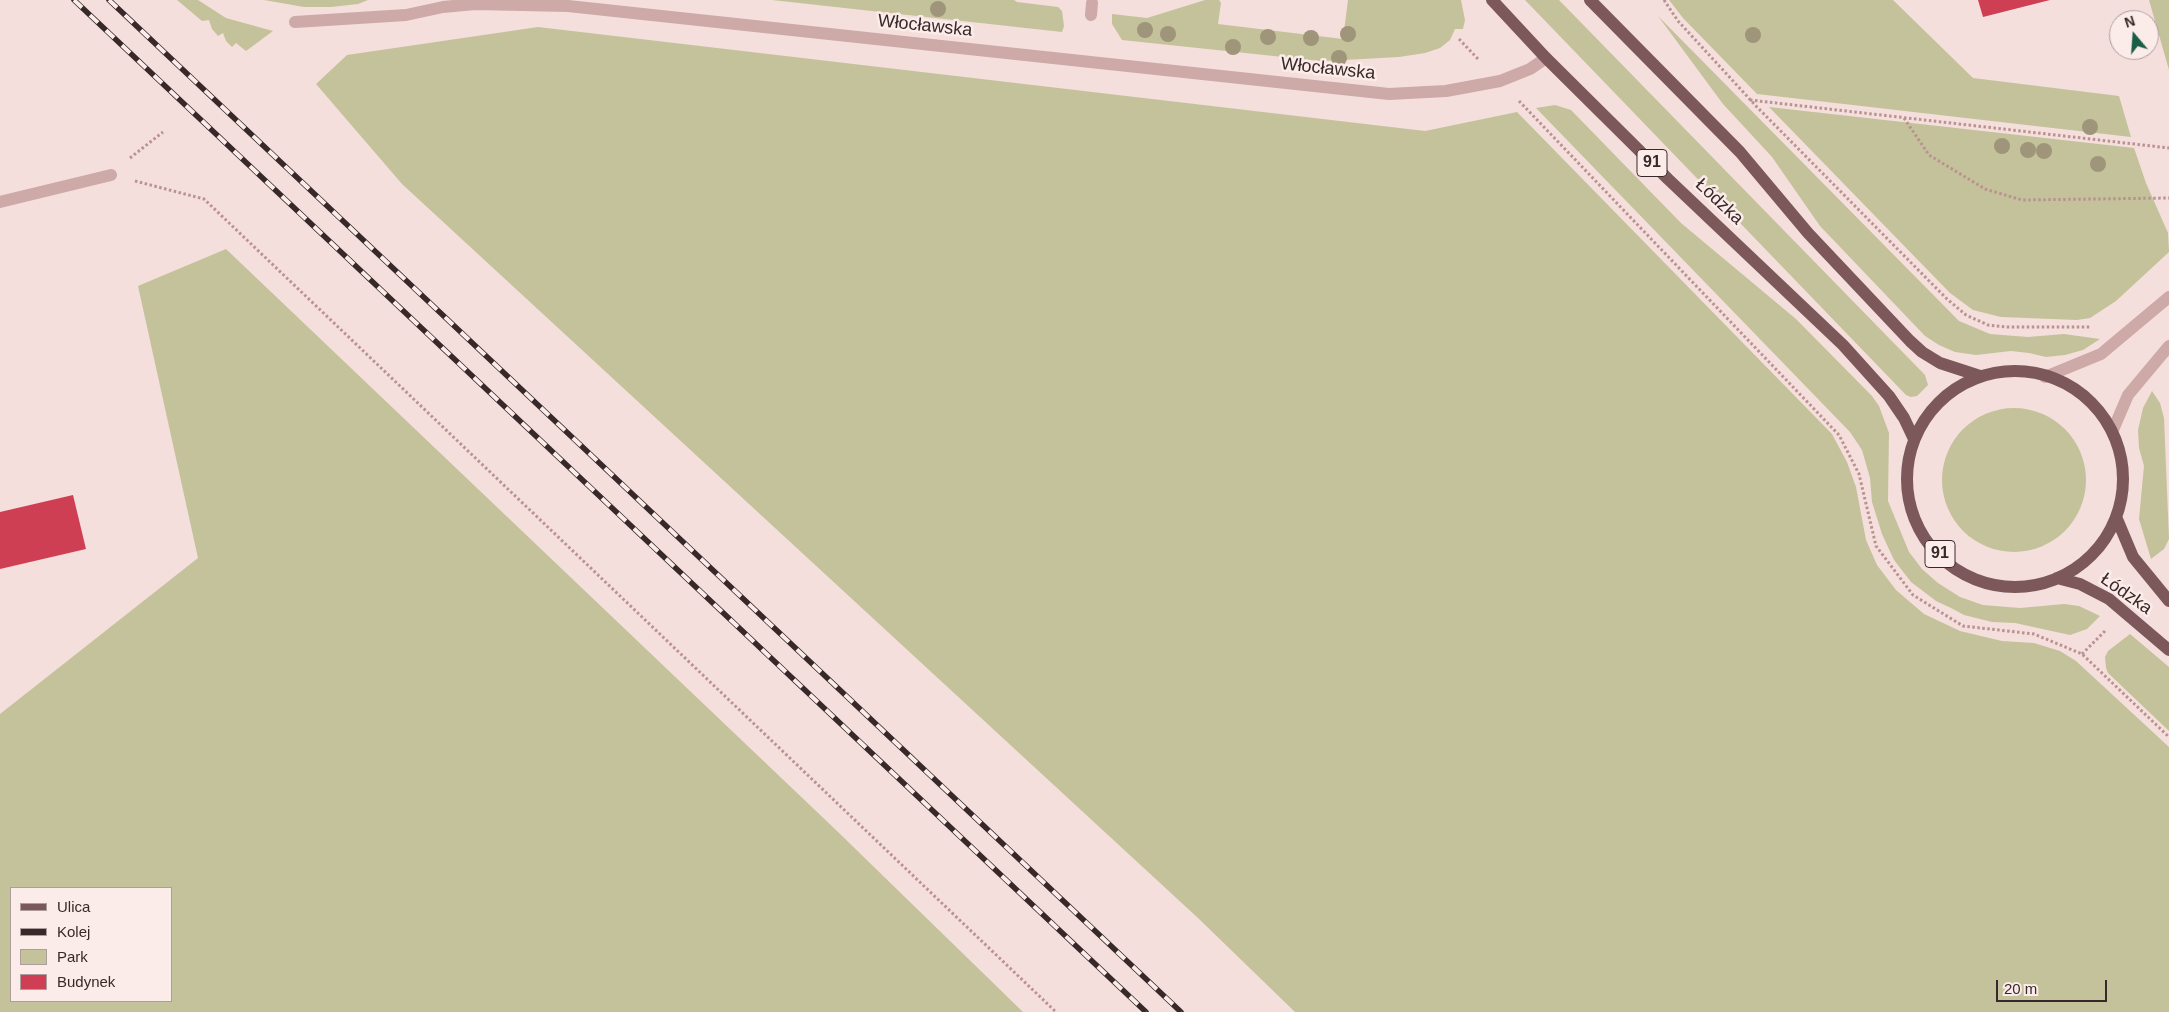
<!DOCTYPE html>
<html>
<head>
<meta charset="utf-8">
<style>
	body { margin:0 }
	#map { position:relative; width:2169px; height:1012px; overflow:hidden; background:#f4dfdc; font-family:Arial,sans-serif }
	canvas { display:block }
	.legend { position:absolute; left:10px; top:887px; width:162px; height:115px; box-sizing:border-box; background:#fbebe9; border:1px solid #ad9d9c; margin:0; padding:6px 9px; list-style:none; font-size:15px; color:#392829 }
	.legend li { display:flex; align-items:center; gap:10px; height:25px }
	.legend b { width:25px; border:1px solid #ad9d9c }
	.north { position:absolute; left:2109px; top:10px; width:50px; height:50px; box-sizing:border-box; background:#fbebe9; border:1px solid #ad9d9c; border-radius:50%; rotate:342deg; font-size:14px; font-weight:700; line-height:20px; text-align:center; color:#392829 }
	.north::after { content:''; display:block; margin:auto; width:18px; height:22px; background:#1a5e48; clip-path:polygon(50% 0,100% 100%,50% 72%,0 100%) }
	.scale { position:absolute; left:1996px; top:980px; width:111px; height:22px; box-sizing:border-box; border:2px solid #392829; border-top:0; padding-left:6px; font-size:15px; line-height:18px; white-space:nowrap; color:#392829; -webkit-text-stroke:4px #fbebe9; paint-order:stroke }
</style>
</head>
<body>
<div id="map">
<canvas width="2169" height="1012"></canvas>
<ul class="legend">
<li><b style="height:6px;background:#7c585a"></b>Ulica</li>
<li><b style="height:6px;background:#392829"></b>Kolej</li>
<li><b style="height:14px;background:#c4c29a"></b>Park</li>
<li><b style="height:14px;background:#cf3f54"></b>Budynek</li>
</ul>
<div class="north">N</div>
<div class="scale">20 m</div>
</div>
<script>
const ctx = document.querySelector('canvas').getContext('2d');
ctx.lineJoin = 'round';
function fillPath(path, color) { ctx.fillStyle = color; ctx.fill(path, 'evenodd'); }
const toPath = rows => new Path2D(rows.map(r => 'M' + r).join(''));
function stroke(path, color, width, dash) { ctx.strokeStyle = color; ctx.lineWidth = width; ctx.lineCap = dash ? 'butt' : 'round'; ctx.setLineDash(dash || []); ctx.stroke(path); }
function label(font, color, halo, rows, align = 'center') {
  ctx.font = font + ' Arial,sans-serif'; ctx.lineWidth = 5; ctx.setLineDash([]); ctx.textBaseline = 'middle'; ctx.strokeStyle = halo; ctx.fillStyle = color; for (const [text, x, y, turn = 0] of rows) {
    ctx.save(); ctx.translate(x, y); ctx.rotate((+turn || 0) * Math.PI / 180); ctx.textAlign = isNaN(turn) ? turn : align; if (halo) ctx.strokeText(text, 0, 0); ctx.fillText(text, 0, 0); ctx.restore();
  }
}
fillPath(toPath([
	[177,0,198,0,226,18,273,31,246,51,236,43,232,47,226,41,223,33,218,36,212,29,209,20,202,21],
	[264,0,368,0,358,4,331,7,304,7],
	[772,0,1014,0,1017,2,1058,7,1062,11,1064,26,1062,32],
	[1205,0,1219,0,1221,3,1218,24,1343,39,1348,0,1461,0,1465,20,1463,29,1455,29,1450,40,1440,48,1425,53,1399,57,1344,60,1321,61,1122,40,1112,24,1112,14,1147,18],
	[1525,0,1559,0,1925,375,1928,385,1917,396,1911,397,1906,395],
	[1669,0,1893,0,1973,78,2119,96,2131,137,1757,94,1683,18],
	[2149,0,2169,0,2169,70],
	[1658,16,1959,321,1990,334,2028,337,2064,334,2100,339,2083,350,2065,355,2046,357,2029,353,2011,351,1976,355,1955,352,1939,345,1925,336,1820,226,1772,157,1723,104],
	[538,27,1425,131,1517,112,1832,434,1847,462,1856,487,1866,540,1877,565,1896,590,1924,614,1960,631,2002,641,2034,643,2060,651,2076,661,2169,747,2169,1012,1295,1012,1198,918,402,184,316,84,347,55],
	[1555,105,1571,110,1681,223,1796,319,1872,396,1879,406,1889,433,1888,501,1909,552,1922,569,1938,583,1960,597,1983,605,2020,608,2064,604,2079,606,2100,616,2087,629,2070,635,2015,623,1992,622,1964,615,1953,609,1936,601,1911,582,1894,560,1882,534,1872,502,1870,478,1862,450,1850,432,1536,108],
	[1769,107,2134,148,2146,183,2168,233,2169,252,2116,301,2090,318,2077,320,2001,317,1973,310,1950,293],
	[226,249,837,831,1023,1012,0,1012,0,714,198,558,138,286],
	[11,888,171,888,171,1001,11,1001],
	[2152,391,2160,403,2164,418,2169,539,2164,549,2151,559,2139,519,2144,466,2139,448,2138,430,2143,408],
	'1942 480a72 72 0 1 1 144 0a72 72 0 1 1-144 0Z',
	[2130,634,2169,667,2169,731,2108,673,2106,668,2105,657,2108,651]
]), '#c4c29a');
fillPath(toPath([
	[1978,0,2050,0,1983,17],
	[73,495,86,549,0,569,0,512]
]), '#cf3f54');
stroke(toPath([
	[1664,0,1678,21,1756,106,1947,299,1966,315,1988,325,2007,327,2091,327],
	[1459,39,1478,59],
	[1750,100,2169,148],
	[1519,101,1839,435,1859,474,1876,546,1913,595,1963,626,2034,634,2082,654,2169,737],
	[1904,118,1929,155,1985,189,2022,200,2169,198],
	[130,158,163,132],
	[135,181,204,199,1056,1012],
	[2082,654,2106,630]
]), '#b99291', 3, [2.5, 2.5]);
stroke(toPath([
	[1091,15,1092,3]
]), '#cda9a7', 12);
stroke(toPath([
	[295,22,406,15,443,7,475,4,568,6,1389,94,1446,91,1500,81,1530,69,1546,58],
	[0,202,111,175],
	[2045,377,2101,354,2169,297],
	[2113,430,2128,395,2169,346]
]), '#cda9a7', 12);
stroke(toPath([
	[1492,0,1546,58,1668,179,1843,345,1889,396,1904,418,1913,437],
	[1590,0,1740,152,1808,233,1910,341,1922,352,1940,363,1980,376],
	'1907 479a108 108 0 1 1 216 0a108 108 0 1 1-216 0Z',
	[2117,519,2133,557,2169,601],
	[2057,578,2080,584,2109,599,2169,650]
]), '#7c585a', 12);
const rail = toPath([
	[74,0,1146,1012],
	[109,0,1181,1012]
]);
stroke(rail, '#392829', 5.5);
stroke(rail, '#fbebe9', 4, [11]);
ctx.fillStyle = '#9f957a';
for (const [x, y] of [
	[938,9],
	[1145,30],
	[1168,34],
	[1348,34],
	[1753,35],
	[1268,37],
	[1311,38],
	[1233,47],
	[1339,58],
	[2090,127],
	[2002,146],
	[2028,150],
	[2044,151],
	[2098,164]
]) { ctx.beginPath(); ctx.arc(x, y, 8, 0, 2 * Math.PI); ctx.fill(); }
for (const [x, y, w] of [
	[1652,163,30],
	[1940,554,30]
]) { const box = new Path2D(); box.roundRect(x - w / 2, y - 13.5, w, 27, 4); ctx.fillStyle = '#fbebe9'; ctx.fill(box); stroke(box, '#392829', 1); }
label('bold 16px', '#392829', null, [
	["91",1652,163],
	["91",1940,554]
]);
label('18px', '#392829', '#fbebe9', [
	["Włocławska",925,26,6],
	["Włocławska",1328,69,6],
	["Łódzka",1719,202,43],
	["Łódzka",2126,594,35]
]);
</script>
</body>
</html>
